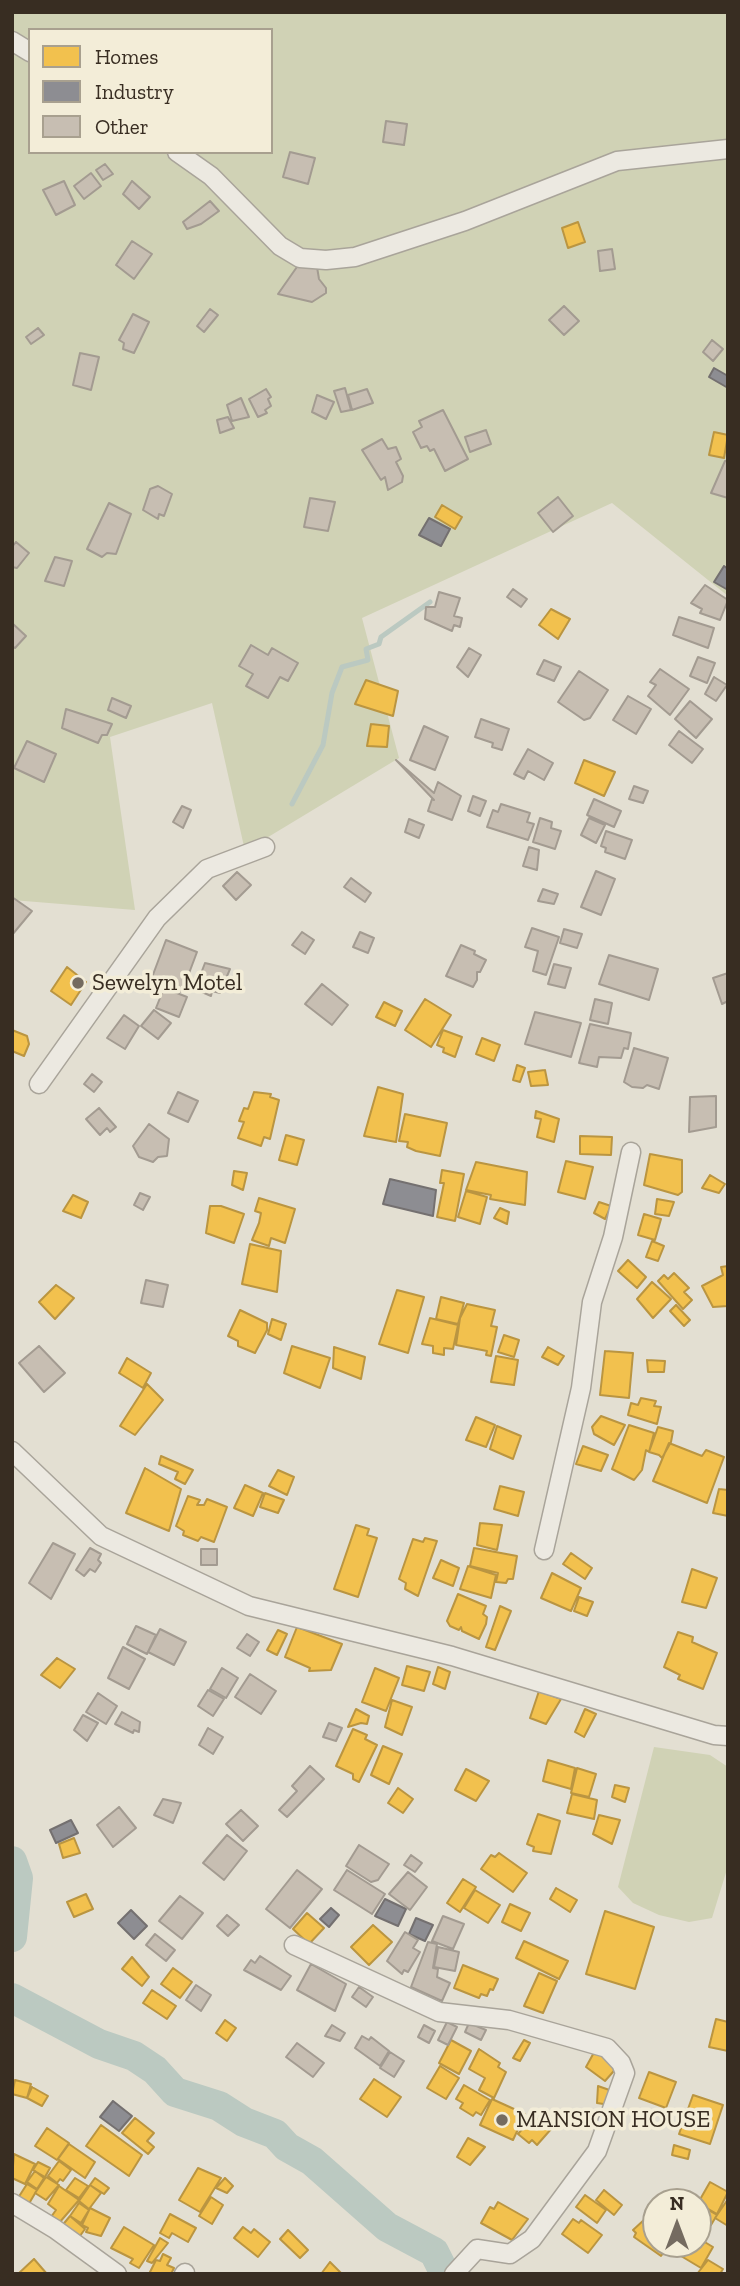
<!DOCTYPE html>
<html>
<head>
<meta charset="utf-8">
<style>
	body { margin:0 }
	#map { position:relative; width:740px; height:2286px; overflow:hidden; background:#e3dfd2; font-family:"Zilla Slab",serif }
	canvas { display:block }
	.frame { position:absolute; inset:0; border:14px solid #382d22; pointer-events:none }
	.legend { position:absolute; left:28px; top:28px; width:245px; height:126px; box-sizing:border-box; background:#f3edd8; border:2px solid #a8a08f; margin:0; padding:9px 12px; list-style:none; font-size:21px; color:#382d22 }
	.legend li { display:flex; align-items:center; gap:14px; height:35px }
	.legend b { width:35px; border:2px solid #a8a08f }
	.north { position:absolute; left:642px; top:2188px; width:70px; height:70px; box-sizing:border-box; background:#f3edd8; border:2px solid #a8a08f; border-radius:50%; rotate:0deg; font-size:19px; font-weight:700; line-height:28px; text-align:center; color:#382d22 }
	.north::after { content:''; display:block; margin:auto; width:24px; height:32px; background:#746b60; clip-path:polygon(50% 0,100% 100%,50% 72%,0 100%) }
</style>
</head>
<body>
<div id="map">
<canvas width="740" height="2286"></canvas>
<div class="frame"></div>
<ul class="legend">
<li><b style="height:19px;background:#f2c14e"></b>Homes</li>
<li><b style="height:19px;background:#8d8d92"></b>Industry</li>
<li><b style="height:19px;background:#c7beb2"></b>Other</li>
</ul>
<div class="north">N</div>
</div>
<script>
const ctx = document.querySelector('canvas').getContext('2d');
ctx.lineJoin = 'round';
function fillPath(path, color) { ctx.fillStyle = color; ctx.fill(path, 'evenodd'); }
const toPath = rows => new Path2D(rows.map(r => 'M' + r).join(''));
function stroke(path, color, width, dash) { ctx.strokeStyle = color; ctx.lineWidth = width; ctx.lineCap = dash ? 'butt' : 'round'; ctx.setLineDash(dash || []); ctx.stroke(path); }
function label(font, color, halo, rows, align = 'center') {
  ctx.font = font + ' "Zilla Slab",serif'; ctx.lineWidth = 7; ctx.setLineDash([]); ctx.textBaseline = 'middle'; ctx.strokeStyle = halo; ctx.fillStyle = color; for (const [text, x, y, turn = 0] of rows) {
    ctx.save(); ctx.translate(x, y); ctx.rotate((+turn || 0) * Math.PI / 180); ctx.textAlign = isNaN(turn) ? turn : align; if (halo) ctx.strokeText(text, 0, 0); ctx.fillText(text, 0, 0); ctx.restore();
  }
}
fillPath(toPath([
	[12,12,728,12,728,596,612,503,362,618,399,758,245,851,212,703,110,737,135,910,12,900],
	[30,30,271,30,271,152,30,152],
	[654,1747,710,1755,728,1767,728,1866,712,1918,689,1922,659,1915,633,1903,618,1887]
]), '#d0d2b5');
const homes = toPath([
	[578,222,585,242,568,248,562,228,578,222],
	[714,432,728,435,724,458,709,455,714,432],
	[442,505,462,517,455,529,435,517,442,505],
	[551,609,570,619,558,639,539,625,551,609],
	[366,680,398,691,393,716,355,704,366,680],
	[371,724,389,726,387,747,367,746,371,724],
	[584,760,615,772,604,796,575,783,584,760],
	[67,967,86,982,71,1005,51,991,67,967],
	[425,999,451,1015,431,1047,405,1030,425,999],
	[384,1002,402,1011,395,1026,376,1017,384,1002],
	[12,1030,27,1036,29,1044,24,1056,12,1051,12,1030],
	[443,1030,462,1037,455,1057,443,1052,444,1048,437,1045,443,1030],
	[482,1038,500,1045,494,1061,476,1054,482,1038],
	[517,1065,525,1068,520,1082,513,1080,517,1065],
	[545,1070,548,1085,531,1086,528,1072,545,1070],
	[378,1087,403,1094,396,1142,364,1136,378,1087],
	[254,1092,271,1094,270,1097,279,1100,270,1139,264,1137,261,1146,238,1138,244,1122,239,1121,244,1108,248,1109,254,1092],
	[536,1111,559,1119,554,1142,537,1137,541,1119,535,1118,536,1111],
	[405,1114,447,1123,440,1156,416,1151,407,1147,408,1142,399,1141,405,1114],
	[286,1135,304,1140,297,1165,279,1160,286,1135],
	[580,1136,612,1137,611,1155,580,1154,580,1136],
	[650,1154,682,1160,682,1192,678,1195,644,1185,650,1154],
	[566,1161,593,1167,585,1199,558,1192,566,1161],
	[476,1162,527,1172,525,1205,490,1199,491,1195,466,1190,476,1162],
	[442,1170,464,1174,455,1221,437,1217,444,1183,440,1183,442,1170],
	[234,1171,247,1173,243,1190,232,1185,234,1171],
	[710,1175,725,1184,719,1193,702,1188,710,1175],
	[466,1191,487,1197,480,1224,458,1217,466,1191],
	[73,1195,88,1202,81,1218,63,1211,73,1195],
	[259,1198,295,1209,285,1243,271,1238,269,1246,252,1240,259,1223,261,1213,255,1211,259,1198],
	[657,1199,674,1202,669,1216,655,1214,657,1199],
	[599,1202,611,1206,605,1219,594,1213,599,1202],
	[210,1206,221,1206,244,1214,234,1243,206,1233,210,1206],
	[500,1208,509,1212,507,1224,494,1218,500,1208],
	[644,1214,661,1219,655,1240,638,1235,644,1214],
	[652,1241,664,1246,658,1261,646,1257,652,1241],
	[250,1244,281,1251,277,1292,242,1284,250,1244],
	[628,1260,646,1277,637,1288,618,1271,628,1260],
	[728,1266,728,1306,713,1307,702,1286,723,1275,721,1267,728,1266],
	[674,1273,689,1288,684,1292,692,1300,683,1309,658,1281,664,1275,668,1279,674,1273],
	[652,1282,671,1299,653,1318,637,1299,652,1282],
	[56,1285,74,1298,55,1319,39,1302,56,1285],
	[397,1290,424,1297,408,1353,379,1344,397,1290],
	[441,1297,464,1303,458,1324,436,1319,441,1297],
	[467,1304,495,1310,491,1326,497,1327,491,1356,486,1355,487,1351,456,1345,460,1318,467,1304],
	[676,1305,690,1320,684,1326,670,1311,676,1305],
	[240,1310,267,1323,267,1330,255,1353,238,1346,238,1341,228,1336,240,1310],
	[430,1318,458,1325,453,1349,444,1348,444,1355,433,1353,433,1346,422,1344,430,1318],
	[272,1319,286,1324,281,1340,268,1334,272,1319],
	[504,1335,519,1340,514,1357,498,1352,504,1335],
	[292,1346,330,1358,320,1388,284,1373,292,1346],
	[334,1347,365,1357,361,1379,333,1368,334,1347],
	[548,1347,564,1356,558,1365,542,1357,548,1347],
	[605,1351,633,1353,629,1398,600,1395,605,1351],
	[496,1356,518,1360,514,1385,491,1382,496,1356],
	[127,1358,151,1373,143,1388,119,1373,127,1358],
	[647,1360,665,1361,664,1372,648,1372,647,1360],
	[147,1384,163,1400,135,1435,120,1426,147,1384],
	[641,1398,656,1401,654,1406,661,1407,657,1424,628,1415,631,1403,638,1405,641,1398],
	[601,1416,625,1425,614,1445,594,1434,592,1427,601,1416],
	[476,1417,495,1425,486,1447,466,1440,476,1417],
	[629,1425,654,1433,649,1452,646,1450,642,1470,634,1480,612,1469,629,1425],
	[497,1426,521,1436,513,1459,490,1449,497,1426],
	[658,1427,673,1431,671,1442,662,1458,659,1455,649,1452,658,1427],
	[669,1443,702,1456,706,1450,724,1457,707,1503,653,1481,669,1443],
	[583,1446,608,1455,601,1471,576,1464,583,1446],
	[161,1456,193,1470,185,1484,175,1479,178,1472,159,1464,161,1456],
	[145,1468,181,1489,169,1531,126,1513,145,1468],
	[278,1470,294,1477,287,1495,269,1486,278,1470],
	[245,1485,263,1493,253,1516,234,1508,245,1485],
	[500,1486,524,1492,518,1516,494,1509,500,1486],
	[719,1489,728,1490,728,1516,713,1513,719,1489],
	[265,1493,284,1500,278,1513,260,1507,265,1493],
	[188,1496,200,1500,197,1505,204,1505,207,1499,227,1507,214,1542,201,1537,198,1541,183,1535,184,1531,176,1526,188,1496],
	[480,1523,502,1525,497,1550,477,1545,480,1523],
	[356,1525,369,1529,367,1535,377,1538,358,1597,334,1589,356,1525],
	[425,1538,437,1541,418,1596,405,1589,406,1583,399,1579,413,1539,423,1542,425,1538],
	[474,1548,517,1556,513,1579,508,1579,506,1583,496,1582,498,1573,470,1566,474,1548],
	[571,1553,592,1568,585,1579,563,1564,571,1553],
	[441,1560,459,1568,453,1586,433,1578,441,1560],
	[468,1566,496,1575,491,1598,460,1589,468,1566],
	[692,1569,717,1578,706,1608,682,1602,692,1569],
	[552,1573,581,1588,571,1611,541,1598,552,1573],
	[458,1594,486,1606,483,1614,487,1617,486,1624,479,1639,462,1631,461,1627,459,1630,450,1626,447,1621,458,1594],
	[579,1597,593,1602,587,1616,574,1611,579,1597],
	[500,1606,511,1611,495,1650,486,1647,500,1606],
	[297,1627,342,1644,331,1670,309,1671,310,1668,285,1657,297,1627],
	[278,1630,287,1634,277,1655,267,1650,278,1630],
	[678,1632,693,1637,692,1642,717,1653,703,1689,678,1679,680,1675,664,1667,678,1632],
	[57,1658,75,1669,60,1688,41,1675,57,1658],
	[407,1666,430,1672,424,1691,402,1685,407,1666],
	[438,1667,450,1672,445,1689,433,1684,438,1667],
	[375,1668,399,1678,386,1711,362,1702,375,1668],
	[539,1691,561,1699,546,1724,530,1718,539,1691],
	[392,1700,412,1707,402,1735,385,1727,392,1700],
	[356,1709,369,1716,367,1724,361,1723,348,1727,356,1709],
	[585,1709,596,1714,584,1737,575,1732,585,1709],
	[353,1729,367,1735,365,1739,377,1745,359,1782,353,1779,353,1774,336,1766,353,1729],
	[383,1746,402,1754,389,1784,371,1775,383,1746],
	[548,1760,575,1768,571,1789,543,1781,548,1760],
	[577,1768,596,1774,589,1797,571,1793,577,1768],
	[466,1769,489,1781,476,1801,455,1790,466,1769],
	[615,1785,629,1788,625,1802,612,1797,615,1785],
	[398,1788,413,1799,403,1813,388,1803,398,1788],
	[572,1794,597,1800,594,1819,567,1813,572,1794],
	[538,1814,560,1821,551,1854,533,1851,534,1847,527,1844,538,1814],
	[599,1815,620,1820,612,1844,593,1834,599,1815],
	[74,1838,80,1853,63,1858,59,1844,74,1838],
	[499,1853,527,1873,513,1892,481,1869,491,1855,495,1857,499,1853],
	[463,1879,476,1887,460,1912,447,1903,463,1879],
	[556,1888,577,1900,570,1912,550,1899,556,1888],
	[475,1890,500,1905,488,1923,464,1908,475,1890],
	[86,1894,93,1909,74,1917,67,1902,86,1894],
	[510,1904,530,1913,521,1931,502,1922,510,1904],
	[605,1911,654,1927,635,1989,586,1974,605,1911],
	[307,1913,324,1928,309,1944,293,1929,307,1913],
	[373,1925,392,1942,369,1965,351,1947,373,1925],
	[524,1941,568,1961,559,1979,516,1958,524,1941],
	[132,1957,149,1977,142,1986,122,1969,132,1957],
	[463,1965,498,1979,493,1990,490,1989,487,1996,481,1994,479,1998,454,1988,463,1965],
	[173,1968,192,1982,180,1998,161,1984,173,1968],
	[539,1973,557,1981,543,2013,524,2006,539,1973],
	[152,1990,176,2006,167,2019,143,2003,152,1990],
	[716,2019,728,2022,728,2051,709,2047,716,2019],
	[225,2020,236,2028,227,2041,216,2033,225,2020],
	[451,2040,471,2051,459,2074,439,2063,451,2040],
	[524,2040,530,2043,520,2061,513,2058,524,2040],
	[597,2047,620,2064,605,2081,586,2067,597,2047],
	[479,2049,500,2063,498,2067,506,2072,494,2098,479,2090,485,2078,469,2069,479,2049],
	[440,2066,459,2078,446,2099,427,2088,440,2066],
	[649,2072,676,2082,666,2108,639,2098,649,2072],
	[374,2079,401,2097,387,2117,360,2099,374,2079],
	[15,2080,31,2084,27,2098,12,2094,15,2080],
	[464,2085,490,2100,481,2115,476,2112,473,2116,460,2108,463,2103,456,2099,464,2085],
	[598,2086,615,2092,610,2105,597,2103,598,2086],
	[32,2087,48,2096,42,2106,27,2098,32,2087],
	[693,2095,723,2105,710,2144,679,2134,693,2095],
	[492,2099,525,2114,513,2140,480,2125,492,2099],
	[533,2116,544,2125,546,2122,552,2128,537,2145,532,2140,529,2143,518,2134,533,2116],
	[135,2118,154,2133,147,2141,154,2147,148,2154,122,2133,135,2118],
	[101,2125,142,2155,129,2176,86,2146,101,2125],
	[47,2128,69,2143,57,2160,35,2146,47,2128],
	[468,2138,485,2147,470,2165,457,2157,468,2138],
	[69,2144,95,2162,85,2178,58,2159,69,2144],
	[674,2145,690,2150,688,2159,672,2155,674,2145],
	[14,2154,35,2164,25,2184,12,2178,14,2154],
	[59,2161,71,2170,63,2181,60,2179,57,2183,48,2176,59,2161],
	[38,2162,50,2168,45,2177,33,2170,38,2162],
	[198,2168,221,2178,200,2212,179,2200,198,2168],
	[35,2171,44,2178,37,2189,27,2182,35,2171],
	[46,2177,59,2185,46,2200,35,2193,46,2177],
	[75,2178,88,2186,79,2198,66,2190,75,2178],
	[95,2178,109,2188,104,2194,90,2185,95,2178],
	[225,2178,233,2186,227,2193,216,2188,225,2178],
	[710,2182,728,2192,717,2214,698,2203,710,2182],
	[27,2184,37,2190,27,2207,18,2198,27,2184],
	[90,2185,101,2193,89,2209,79,2201,90,2185],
	[59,2186,79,2200,59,2223,51,2217,56,2210,48,2204,59,2186],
	[604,2190,622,2205,614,2215,596,2200,604,2190],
	[585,2195,606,2210,597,2223,576,2207,585,2195],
	[211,2197,223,2205,212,2224,199,2216,211,2197],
	[728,2199,728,2226,715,2218,728,2199],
	[498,2202,528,2219,512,2240,481,2223,490,2207,494,2209,498,2202],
	[79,2203,89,2210,81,2223,70,2216,79,2203],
	[698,2204,717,2215,711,2225,698,2217,698,2204],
	[90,2208,110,2218,101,2236,86,2232,88,2228,82,2225,90,2208],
	[170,2214,196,2228,188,2242,172,2233,169,2238,160,2233,170,2214],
	[70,2216,85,2229,77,2240,61,2227,70,2216],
	[573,2219,579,2223,581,2220,602,2235,588,2253,562,2234,573,2219],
	[645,2219,656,2226,656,2244,670,2244,661,2256,634,2237,636,2233,633,2230,645,2219],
	[124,2227,154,2245,139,2268,130,2263,133,2259,111,2248,124,2227],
	[243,2227,251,2233,254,2229,270,2242,258,2257,234,2238,243,2227],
	[288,2230,308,2250,300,2258,280,2239,288,2230],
	[160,2238,168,2243,152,2263,147,2261,160,2238],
	[698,2238,713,2247,701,2268,681,2256,688,2244,698,2244,698,2238],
	[163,2254,171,2258,167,2265,174,2268,171,2274,149,2274,156,2260,160,2261,163,2254],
	[34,2259,47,2274,18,2274,34,2259],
	[708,2260,723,2269,720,2274,697,2274,708,2260],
	[330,2262,342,2274,321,2274,330,2262]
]);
fillPath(homes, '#f2c14e');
stroke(homes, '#ba9541', 2);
const industry = toPath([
	[714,368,728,376,728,388,709,377,714,368],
	[429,518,450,529,441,546,419,535,429,518],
	[724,566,728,569,728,590,714,582,724,566],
	[390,1179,436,1190,433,1216,383,1204,390,1179],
	[71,1820,78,1833,56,1843,50,1830,71,1820],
	[385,1899,406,1909,398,1926,375,1916,385,1899],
	[331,1908,339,1915,329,1927,320,1919,331,1908],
	[131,1910,147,1926,134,1939,118,1923,131,1910],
	[416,1918,433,1925,425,1941,409,1934,416,1918],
	[113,2101,132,2116,119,2131,100,2117,113,2101]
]);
fillPath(industry, '#8d8d92');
stroke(industry, '#747070', 2);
stroke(toPath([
	[292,804,323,745,332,693,342,667,368,660,366,649,379,644,381,637,430,602]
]), '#bbc9c1', 5);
stroke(toPath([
	[12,1861,18,1878,12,1937],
	[12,1998,99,2044,134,2056,155,2070,175,2092,219,2106,244,2122,275,2134,287,2147,312,2161,387,2227,434,2252,445,2274]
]), '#bbc9c1', 30);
const building = toPath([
	[386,121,407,124,404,145,383,142,386,121],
	[290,152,315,158,308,184,283,177,290,152],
	[105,164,113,174,103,180,96,170,105,164],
	[91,173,101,186,84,199,74,186,91,173],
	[64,181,75,205,56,215,43,190,64,181],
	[132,181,150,197,139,209,123,194,132,181],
	[210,201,219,211,201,224,187,229,183,222,210,201],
	[132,241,152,254,134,279,116,265,132,241],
	[612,249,615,269,600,271,598,251,612,249],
	[299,264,317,267,319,279,326,288,326,293,312,302,278,294,299,264],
	[564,306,579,321,564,335,549,320,564,306],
	[210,309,218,315,204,332,197,326,210,309],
	[133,314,149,322,134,353,123,349,124,343,119,340,133,314],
	[38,328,44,335,31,344,26,337,38,328],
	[712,340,723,349,713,361,703,352,712,340],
	[80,353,99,357,91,390,73,385,80,353],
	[345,388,351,410,341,412,334,391,345,388],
	[266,389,271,397,268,399,271,406,265,410,267,413,258,417,249,399,266,389],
	[367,389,373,403,352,410,348,395,367,389],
	[317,395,334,402,326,419,312,412,317,395],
	[241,398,249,417,232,421,227,405,241,398],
	[443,410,468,459,445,471,434,449,430,451,427,446,421,448,413,432,422,427,419,421,443,410],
	[228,417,234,428,220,433,217,420,228,417],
	[486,430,491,444,470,452,465,437,486,430],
	[382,439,388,449,396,447,401,459,396,462,403,476,402,482,388,490,385,477,381,480,362,450,382,439],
	[725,461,728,461,728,498,711,493,725,461],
	[158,486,172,494,164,516,159,514,158,519,143,510,150,489,158,486],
	[558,497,573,516,553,532,538,513,558,497],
	[310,498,335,502,328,531,304,527,310,498],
	[109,503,131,514,116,554,107,553,102,557,87,549,109,503],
	[16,542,29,553,17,568,12,567,12,547,16,542],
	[55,557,72,561,64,586,45,581,55,557],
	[705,585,728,600,720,620,700,613,702,609,691,603,705,585],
	[513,589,527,599,521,607,507,597,513,589],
	[439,592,460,598,454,616,462,618,460,627,454,625,452,631,425,619,426,607,435,607,439,592],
	[679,617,714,628,708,648,673,635,679,617],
	[12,623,26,636,15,648,12,646,12,623],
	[251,645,268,655,272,648,298,663,288,681,280,677,268,698,246,686,253,674,239,666,251,645],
	[469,648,481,655,468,677,457,667,469,648],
	[698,657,715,663,707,683,690,676,698,657],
	[544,660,561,667,554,681,537,674,544,660],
	[660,669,689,689,670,715,648,696,656,685,650,682,660,669],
	[579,671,608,690,590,718,584,720,558,702,579,671],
	[714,677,727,685,716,701,705,694,714,677],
	[628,696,651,709,636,734,613,720,628,696],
	[112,698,131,706,126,718,108,710,112,698],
	[690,701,712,719,696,738,675,719,690,701],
	[66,709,112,724,107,735,102,735,98,743,62,728,66,709],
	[481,719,509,729,502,750,492,747,493,743,475,737,481,719],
	[424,726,448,737,435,770,410,760,424,726],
	[679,731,703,749,692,763,669,745,679,731],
	[27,741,56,754,44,782,14,768,27,741],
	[528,749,553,763,544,780,528,771,524,779,514,774,528,749],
	[396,760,434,793,438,782,461,796,452,820,428,811,432,799,434,800,396,760],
	[634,786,648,791,643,803,629,799,634,786],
	[473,796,486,801,480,816,468,811,473,796],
	[594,799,621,811,614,827,587,815,594,799],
	[501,804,530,813,527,822,534,824,528,840,487,827,493,810,498,812,501,804],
	[182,806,191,810,183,828,173,822,182,806],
	[540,818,552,822,551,828,561,831,555,849,533,842,540,818],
	[589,818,605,825,596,843,581,835,589,818],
	[409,819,424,825,419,838,405,832,409,819],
	[606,831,632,840,625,859,605,852,606,848,601,846,606,831],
	[529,847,539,850,537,870,523,866,529,847],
	[596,871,615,879,601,915,581,907,596,871],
	[237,872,251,885,236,900,223,886,237,872],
	[351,878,371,893,365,902,344,887,351,878],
	[543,889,558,894,554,904,538,901,543,889],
	[12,897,32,911,12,935,12,897],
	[532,928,559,937,546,975,533,971,538,951,525,947,532,928],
	[564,929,582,934,577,948,560,943,564,929],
	[302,932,314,940,305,954,292,945,302,932],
	[360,932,374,938,368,953,353,947,360,932],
	[166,940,197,952,182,992,151,980,166,940],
	[461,945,475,951,474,954,486,960,480,972,477,972,477,980,473,987,446,976,461,945],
	[609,955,658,969,649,1000,599,984,609,955],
	[205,963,230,969,220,993,212,991,211,996,195,989,205,963],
	[554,964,571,968,565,988,548,984,554,964],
	[728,973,728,1001,722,1004,713,978,728,973],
	[322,984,348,1005,332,1025,305,1004,322,984],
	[164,988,187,997,179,1017,156,1008,164,988],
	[595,999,612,1003,608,1024,590,1020,595,999],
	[154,1010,171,1023,158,1039,141,1026,154,1010],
	[535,1012,581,1023,571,1057,525,1044,535,1012],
	[124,1015,139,1026,125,1049,107,1038,124,1015],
	[590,1024,631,1033,628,1049,624,1048,621,1058,599,1057,597,1067,579,1063,590,1024],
	[634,1048,668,1058,659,1089,647,1085,643,1088,632,1087,624,1082,634,1048],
	[92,1074,102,1082,94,1092,84,1084,92,1074],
	[178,1092,198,1101,188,1122,168,1113,178,1092],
	[716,1096,716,1127,689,1132,690,1097,716,1096],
	[99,1108,116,1127,110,1132,107,1128,100,1135,86,1119,99,1108],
	[149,1124,169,1139,167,1156,158,1157,153,1162,139,1157,133,1146,149,1124],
	[140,1193,150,1197,143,1210,134,1205,140,1193],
	[146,1280,168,1285,163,1307,141,1303,146,1280],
	[39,1346,65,1373,44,1392,19,1363,39,1346],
	[53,1543,75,1554,51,1599,29,1583,53,1543],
	[90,1548,101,1554,98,1560,101,1563,95,1572,90,1569,84,1576,76,1570,90,1548],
	[201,1549,217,1549,217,1565,201,1565,201,1549],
	[136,1626,156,1635,147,1654,127,1644,136,1626],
	[160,1629,186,1642,174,1665,148,1652,160,1629],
	[247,1634,259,1642,250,1656,237,1648,247,1634],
	[123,1647,145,1659,129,1689,108,1678,123,1647],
	[222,1668,238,1678,226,1698,210,1689,222,1668],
	[250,1674,276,1691,261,1714,235,1697,250,1674],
	[208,1690,224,1699,213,1716,198,1706,208,1690],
	[98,1693,117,1706,106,1724,86,1712,98,1693],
	[122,1712,140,1722,139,1732,134,1730,133,1733,115,1724,122,1712],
	[83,1715,98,1723,87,1741,74,1730,83,1715],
	[329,1723,342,1728,336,1741,323,1737,329,1723],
	[208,1728,223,1737,213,1754,199,1745,208,1728],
	[310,1766,324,1779,287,1817,279,1810,297,1791,292,1786,310,1766],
	[163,1799,181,1803,173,1823,154,1815,163,1799],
	[119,1807,136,1828,113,1847,97,1825,119,1807],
	[241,1810,258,1826,243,1841,226,1824,241,1810],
	[227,1835,247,1851,224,1880,203,1863,227,1835],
	[359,1845,389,1864,378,1880,371,1882,346,1866,359,1845],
	[411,1855,422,1863,415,1872,404,1865,411,1855],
	[297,1870,322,1889,290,1928,266,1909,297,1870],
	[347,1870,385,1894,372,1914,334,1890,347,1870],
	[408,1872,427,1887,410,1910,389,1894,408,1872],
	[180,1896,203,1913,182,1939,159,1921,180,1896],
	[227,1915,239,1925,228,1936,217,1926,227,1915],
	[443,1916,464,1924,453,1949,432,1941,443,1916],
	[405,1932,418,1940,413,1948,420,1952,408,1972,404,1970,402,1974,387,1961,405,1932],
	[155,1934,175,1950,166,1961,146,1945,155,1934],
	[428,1942,437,1944,433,1968,438,1969,437,1977,450,1983,442,2001,411,1987,428,1942],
	[438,1947,459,1952,455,1971,434,1967,438,1947],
	[260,1956,291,1976,281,1990,244,1970,251,1960,255,1963,260,1956],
	[311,1964,346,1984,335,2011,297,1990,311,1964],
	[196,1985,211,1995,201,2011,186,2000,196,1985],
	[359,1987,373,1997,366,2007,352,1997,359,1987],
	[447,2022,457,2027,448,2045,438,2040,447,2022],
	[469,2023,486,2030,481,2040,465,2032,469,2023],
	[332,2025,345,2033,340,2041,325,2036,332,2025],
	[424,2025,435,2031,429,2043,418,2037,424,2025],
	[362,2036,369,2040,371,2037,389,2051,380,2066,355,2048,362,2036],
	[297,2043,324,2063,313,2077,286,2057,297,2043],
	[390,2052,404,2061,394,2077,380,2068,390,2052]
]);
fillPath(building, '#c7beb2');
stroke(building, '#a39b91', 2);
const minor = toPath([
	[12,41,30,52],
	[177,152,211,176,280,246,300,258,326,260,355,257,465,221,617,161,728,149],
	[39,1084,157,918,207,869,265,847],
	[12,1451,101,1536,249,1606,452,1656,714,1735,728,1736],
	[544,1550,581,1388,592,1302,613,1237,631,1152],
	[294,1945,439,2012,509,2020,607,2048,621,2063,625,2073,597,2151,532,2239,510,2254,477,2249,454,2274],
	[12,2203,55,2229,117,2274],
	[184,2274,185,2273]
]);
stroke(minor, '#a9a49a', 21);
stroke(minor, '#ece9e1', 18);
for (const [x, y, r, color] of [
	[78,983,7,"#746b60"],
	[502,2120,7,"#746b60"]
]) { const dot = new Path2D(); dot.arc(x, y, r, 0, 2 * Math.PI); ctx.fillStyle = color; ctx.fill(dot); stroke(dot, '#f3edd8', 2.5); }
label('24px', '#382d22', '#f3edd8', [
	["Sewelyn Motel",92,983],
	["MANSION HOUSE",516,2120]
], 'left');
</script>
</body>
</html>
